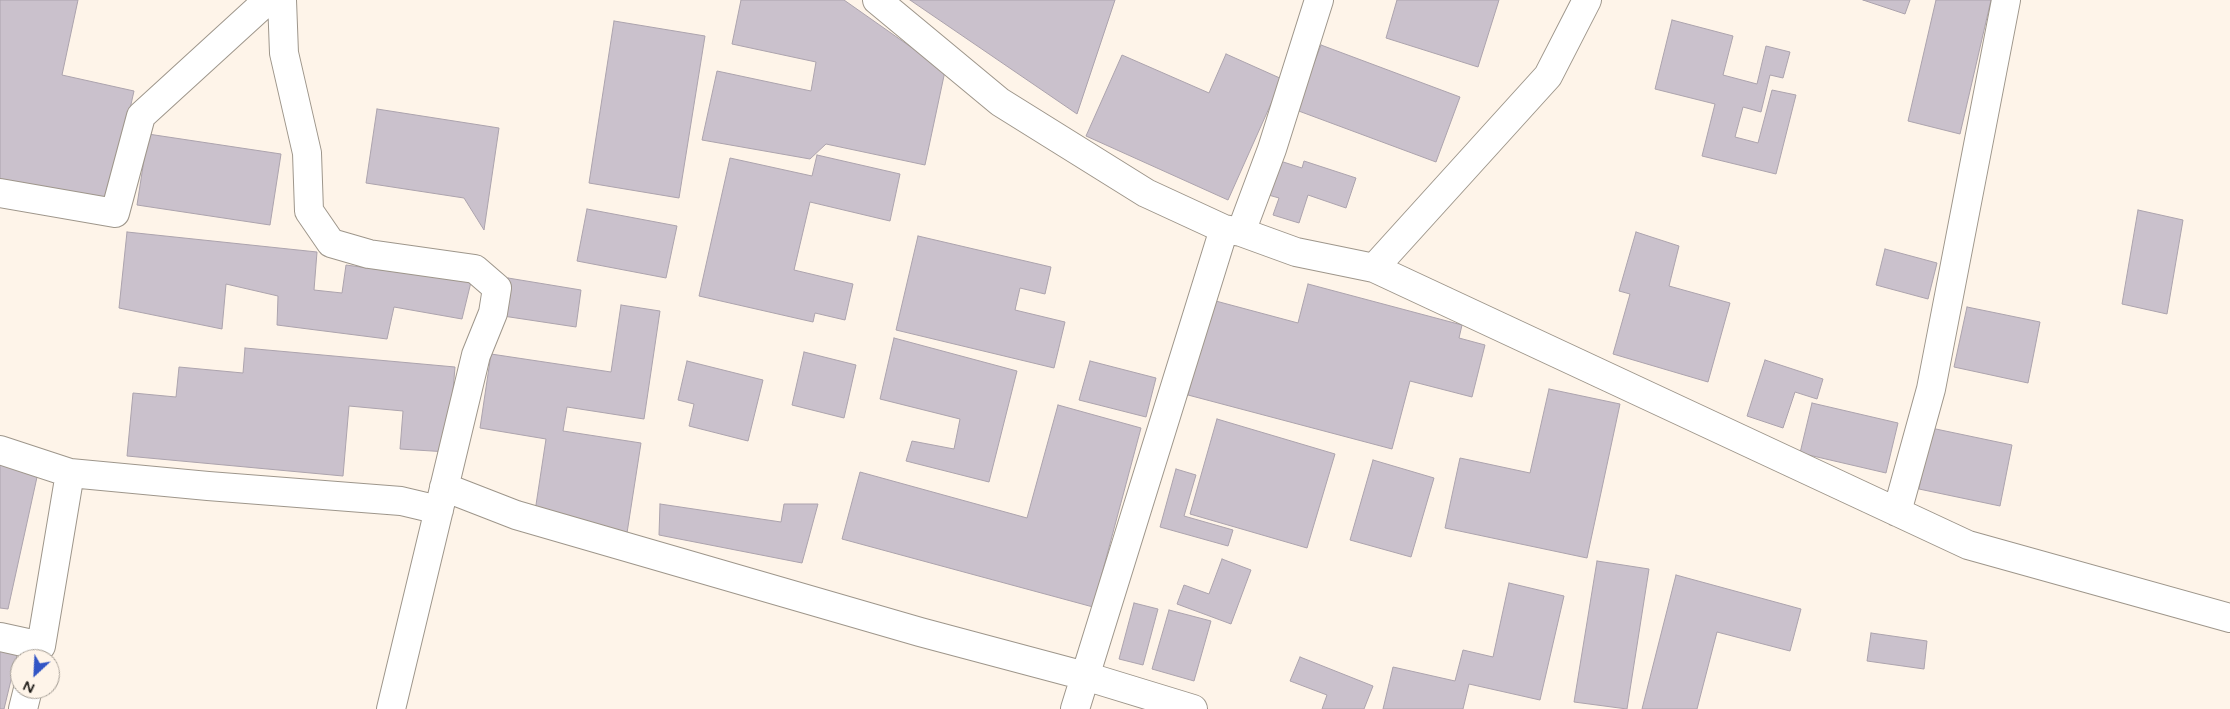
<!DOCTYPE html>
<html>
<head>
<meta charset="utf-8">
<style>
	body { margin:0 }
	#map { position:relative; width:2230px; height:709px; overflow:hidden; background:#fef4e9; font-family:"Varela Round",sans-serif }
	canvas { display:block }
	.north { position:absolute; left:10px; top:649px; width:50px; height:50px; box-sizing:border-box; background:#fef4e9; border:1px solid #a59e95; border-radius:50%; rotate:205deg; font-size:14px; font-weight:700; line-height:20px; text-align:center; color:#1f1c18 }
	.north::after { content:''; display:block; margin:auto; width:18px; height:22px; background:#3255c5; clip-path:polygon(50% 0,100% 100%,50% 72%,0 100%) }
</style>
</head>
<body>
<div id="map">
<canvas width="2230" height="709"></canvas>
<div class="north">N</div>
</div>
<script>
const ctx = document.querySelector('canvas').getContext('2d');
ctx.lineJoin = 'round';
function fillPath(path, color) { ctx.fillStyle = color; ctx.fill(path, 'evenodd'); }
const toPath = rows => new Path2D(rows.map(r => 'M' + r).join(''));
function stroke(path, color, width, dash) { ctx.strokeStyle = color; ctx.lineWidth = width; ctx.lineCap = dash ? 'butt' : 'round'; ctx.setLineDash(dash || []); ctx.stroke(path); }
const building = toPath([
	[0,0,78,0,62,75,134,91,108,207,0,182,0,0],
	[741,0,844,0,945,71,925,165,826,144,810,159,702,140,717,71,811,91,816,62,732,44,741,0],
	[910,0,1115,0,1077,114,910,0],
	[1397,0,1499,0,1478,67,1386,38,1397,0],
	[1863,0,1910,0,1905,14,1863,0],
	[1936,0,1991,0,1960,134,1908,121,1936,0],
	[1672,20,1733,36,1723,75,1757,84,1766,46,1790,52,1783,78,1770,75,1761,112,1743,107,1735,137,1758,143,1772,90,1796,95,1776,174,1702,156,1715,104,1655,89,1672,20],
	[614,21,705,36,679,198,589,183,614,21],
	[1321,45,1460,97,1436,162,1296,110,1321,45],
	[1226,54,1282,79,1228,200,1086,136,1122,55,1209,93,1226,54],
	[377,109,499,128,484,230,464,198,366,183,377,109],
	[148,134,281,154,270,225,137,205,148,134],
	[817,155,900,174,890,221,810,202,794,270,853,284,845,320,815,313,813,322,699,296,730,158,812,176,817,155],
	[1277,160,1302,168,1304,161,1356,178,1346,208,1308,195,1299,223,1273,215,1279,198,1265,194,1277,160],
	[587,209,677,226,666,278,577,261,587,209],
	[2138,210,2183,220,2167,314,2122,304,2138,210],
	[127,232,317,252,314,290,342,293,346,265,471,282,462,319,394,307,387,339,277,325,278,296,226,284,222,329,119,308,127,232],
	[1636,232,1679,246,1669,286,1730,303,1708,382,1613,354,1630,294,1619,291,1636,232],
	[918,236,1051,267,1045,294,1020,288,1015,310,1065,322,1054,368,896,330,918,236],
	[1885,249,1937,263,1928,299,1876,285,1885,249],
	[508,278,581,290,576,327,503,316,508,278],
	[1308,284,1462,325,1459,338,1485,345,1472,397,1410,381,1392,449,1188,395,1212,300,1298,323,1308,284],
	[621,305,660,311,644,419,567,407,563,431,641,443,627,533,534,518,546,439,480,428,491,354,611,372,621,305],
	[1967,307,2040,322,2028,383,1954,367,1967,307],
	[894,338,1017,371,989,482,906,461,912,441,954,449,960,419,880,399,894,338],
	[245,348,455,367,448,452,400,449,403,411,349,406,343,476,127,456,133,393,176,397,179,367,243,373,245,348],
	[804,352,856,365,844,418,792,405,804,352],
	[1765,360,1823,379,1817,399,1795,392,1783,428,1747,416,1765,360],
	[687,361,763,380,748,441,689,426,694,404,678,400,687,361],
	[1090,361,1156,378,1146,417,1079,400,1090,361],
	[1549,389,1620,404,1587,558,1445,528,1460,458,1530,473,1549,389],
	[1812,403,1898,423,1886,473,1800,453,1812,403],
	[1058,405,1141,428,1093,607,842,539,860,472,1027,518,1058,405],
	[1217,419,1335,454,1307,548,1190,514,1217,419],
	[1931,428,2012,445,2000,506,1919,489,1931,428],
	[0,460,39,468,8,609,0,608,0,460],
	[1373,460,1434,478,1411,557,1350,540,1373,460],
	[1176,469,1196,475,1184,516,1233,530,1228,546,1160,527,1176,469],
	[660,504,781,522,784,504,818,504,802,563,659,535,660,504],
	[1222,559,1251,570,1231,624,1177,604,1184,585,1209,594,1222,559],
	[1597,561,1649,569,1627,709,1574,702,1597,561],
	[1676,575,1801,609,1790,651,1717,632,1697,709,1642,709,1676,575],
	[1509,583,1564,596,1540,700,1469,684,1463,709,1383,709,1393,667,1455,681,1463,650,1493,657,1509,583],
	[1134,603,1158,609,1143,665,1119,659,1134,603],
	[1169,610,1211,621,1194,681,1152,669,1169,610],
	[1871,633,1927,641,1924,669,1867,661,1871,633],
	[0,647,18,651,4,709,0,709,0,647],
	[1300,657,1373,686,1364,709,1322,709,1327,695,1290,681,1300,657]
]);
fillPath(building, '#cac1cc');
stroke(building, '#aca3ad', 1);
const street = toPath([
	[282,0,284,53,307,153,309,211,331,243,369,254,475,269,497,288,493,313,476,355,391,709],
	[877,0,1000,102,1146,193,1224,229,1241,232,1296,252,1374,268,1968,545,2230,618],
	[0,193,115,213,141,116,268,0],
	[1241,232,1272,149,1319,0],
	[1374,268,1548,76,1587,0],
	[0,450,70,473,41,646,0,637],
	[70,473,208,486,401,501,439,510],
	[444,487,516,515,920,632,1085,676,1193,709],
	[1897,512,1931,389,2006,0],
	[23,709,28,689],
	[1075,709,1224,229]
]);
stroke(street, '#9e968b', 30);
stroke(street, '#fff', 28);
</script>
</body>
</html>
